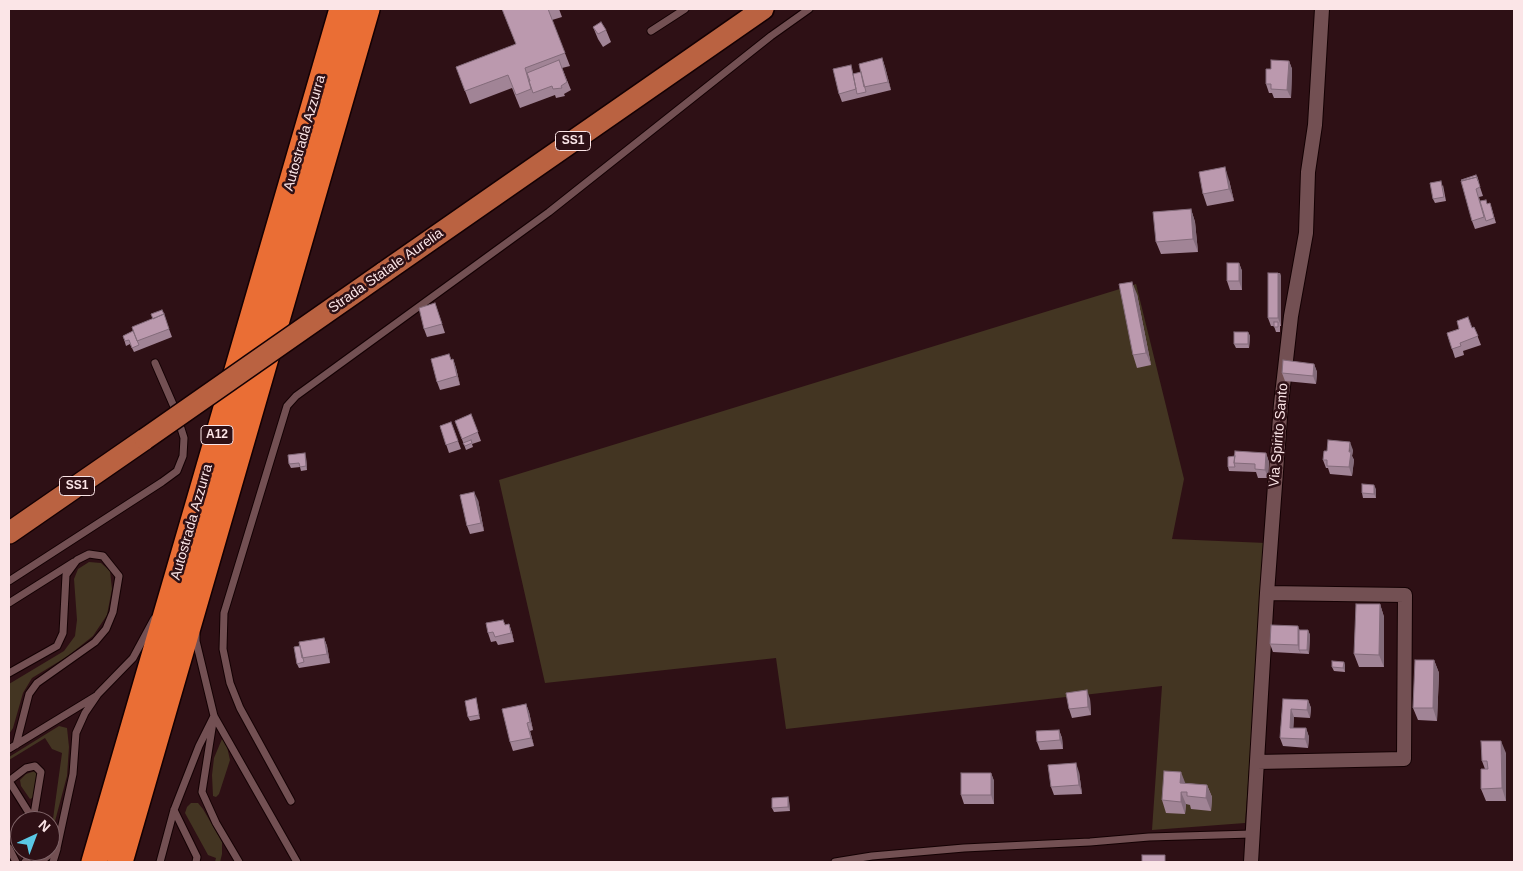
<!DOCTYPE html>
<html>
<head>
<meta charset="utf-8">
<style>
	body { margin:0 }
	#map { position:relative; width:1523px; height:871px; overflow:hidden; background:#2e1015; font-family:Helvetica,sans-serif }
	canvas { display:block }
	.frame { position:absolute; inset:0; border:10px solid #fbe5e7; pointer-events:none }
	.north { position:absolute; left:10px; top:811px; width:50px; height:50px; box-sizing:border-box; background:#2e1015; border:1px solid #806569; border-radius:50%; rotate:43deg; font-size:14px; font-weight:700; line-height:20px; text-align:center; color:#fbe5e7 }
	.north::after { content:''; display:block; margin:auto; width:18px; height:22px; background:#5ac8e5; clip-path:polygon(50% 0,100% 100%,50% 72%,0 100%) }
</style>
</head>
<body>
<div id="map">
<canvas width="1523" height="871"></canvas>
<div class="frame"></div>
<div class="north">N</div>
</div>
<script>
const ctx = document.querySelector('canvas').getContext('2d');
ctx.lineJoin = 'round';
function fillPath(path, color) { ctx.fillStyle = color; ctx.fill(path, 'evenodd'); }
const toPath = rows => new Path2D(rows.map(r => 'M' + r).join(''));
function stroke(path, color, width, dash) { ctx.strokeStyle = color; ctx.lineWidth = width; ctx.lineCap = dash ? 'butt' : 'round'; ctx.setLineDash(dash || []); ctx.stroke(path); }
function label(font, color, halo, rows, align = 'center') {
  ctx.font = font + ' Helvetica,sans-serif'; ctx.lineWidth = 5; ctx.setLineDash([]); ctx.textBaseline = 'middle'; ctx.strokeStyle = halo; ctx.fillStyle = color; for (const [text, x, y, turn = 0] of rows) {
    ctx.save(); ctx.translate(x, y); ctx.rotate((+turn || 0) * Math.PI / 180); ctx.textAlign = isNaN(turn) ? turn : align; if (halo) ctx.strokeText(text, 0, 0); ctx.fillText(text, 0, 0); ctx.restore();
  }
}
fillPath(toPath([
	[1136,284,1184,479,1172,539,1266,543,1245,823,1152,830,1162,686,786,729,776,658,545,683,499,480],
	[89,562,101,563,110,571,112,589,107,615,93,636,68,656,32,678,23,693,13,728,9,734,9,684,64,651,75,636,77,620,74,579,78,569],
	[59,726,67,728,69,747,67,776,50,840,50,821,41,820,53,819,62,753,52,749,45,738,9,760,9,757],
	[222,739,226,742,230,760,219,794,216,797,213,796,212,775,214,758],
	[35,771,38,773,34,797,30,799,21,786,20,780,26,774],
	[191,803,198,803,203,809,222,842,222,854,220,862,215,862,216,858,208,855,185,813,187,807]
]), '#433522');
const service = toPath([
	[651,31,685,9],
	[9,581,162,482,177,471,183,456,184,438,175,409,155,363],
	[9,603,74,562],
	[196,634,196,641,214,716,297,862],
	[9,673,57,646,63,633,66,575,77,560,89,554,103,556,119,576,113,612,106,629,95,642,37,683,29,694,16,745],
	[213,722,202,792,216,823,239,862],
	[9,749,96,696],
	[9,781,26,768,35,766,41,772,33,820],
	[9,781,34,821],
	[291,801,240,708,230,683,223,649,224,613,287,406,296,396,549,212,771,36,809,9],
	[174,810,197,857,196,862],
	[9,848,16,862],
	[25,862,34,851],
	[36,862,44,859,57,848,73,774,76,733,85,713,98,694,133,658,154,619],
	[53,862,57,849],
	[160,862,174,810,199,746,214,716],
	[835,862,872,856,964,848,1090,842,1149,837,1252,834]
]);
const minor = toPath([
	[1257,762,1404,759,1405,595,1267,593],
	[1251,862,1267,593,1281,404,1291,316,1306,233,1308,172,1315,125,1322,9]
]);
const primary = toPath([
	[383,273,763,9],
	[9,533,145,439]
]);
const motorway = toPath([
	[94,862,342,9],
	[120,862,367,9]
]);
stroke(service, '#140003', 9);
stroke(minor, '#140003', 16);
stroke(primary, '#140003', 24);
stroke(motorway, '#140003', 28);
stroke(service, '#735053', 7);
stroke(minor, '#735053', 14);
stroke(primary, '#ba6241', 21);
stroke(motorway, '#ea6e35', 25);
const primaryBridge = toPath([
	[145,439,383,273]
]);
stroke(primaryBridge, '#140003', 24, []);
stroke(primaryBridge, '#ba6241', 21);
fillPath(toPath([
	[502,9,559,9,562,17,552,20,570,66,562,68,571,90,564,94,565,96,556,98,555,95,520,108,512,88,470,104,456,67,516,44],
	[593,27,606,30,611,42,603,47,598,39],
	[882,58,885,67,891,90,842,102,839,94,854,74,861,72],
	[1289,61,1292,69,1291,98,1274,98,1272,93,1269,93,1266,84,1271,69],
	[1476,175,1483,196,1479,197,1480,201,1487,204,1490,203,1496,223,1475,229,1472,221],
	[1229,180,1234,201,1207,206,1203,194],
	[1443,185,1446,201,1435,203,1433,199],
	[1191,209,1195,222,1198,252,1161,254,1156,242],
	[1239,263,1242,271,1242,290,1230,290,1227,281],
	[1280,273,1281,277,1281,326,1280,326,1280,332,1276,332,1274,326,1271,326,1268,318],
	[1137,294,1151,365,1137,368,1133,355],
	[435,303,445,333,427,337,424,329],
	[162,310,172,337,134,352,130,344,126,346,123,336,133,331,153,319],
	[1474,327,1481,345,1463,351,1464,355,1455,358,1447,333],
	[1248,332,1250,336,1249,348,1236,348,1234,344],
	[449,354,451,360,453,359,456,368,460,385,440,390,437,382],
	[1314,364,1317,372,1316,384,1285,381,1282,373],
	[471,414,481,441,472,444,473,447,466,450,455,421],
	[451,422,461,449,449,453,440,426],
	[1353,450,1352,456,1354,460,1352,476,1330,474,1328,468,1326,468,1323,460],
	[1266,453,1269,462,1268,478,1258,478,1256,472,1229,471,1228,467,1228,457],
	[306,457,307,470,301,471,300,467,291,468,289,464],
	[1376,489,1376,498,1363,498,1362,493],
	[478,500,484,531,470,534,467,526],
	[1380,604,1384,617,1384,667,1359,667,1354,654],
	[509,624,512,633,514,642,498,645,496,641,491,642,488,633,505,625],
	[1299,630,1308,630,1310,635,1309,654,1273,652,1270,644],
	[324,638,327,646,330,663,299,668,297,664,300,646],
	[1434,660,1439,673,1437,721,1418,720,1413,708],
	[1344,662,1345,666,1345,672,1334,671,1332,667],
	[476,698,480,719,470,721,468,717],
	[1090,699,1091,715,1072,718,1069,709],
	[1283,699,1308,700,1311,708,1310,718,1294,717,1293,728,1306,728,1309,737,1308,748,1283,746,1280,738],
	[526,704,529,712,533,730,530,731,534,746,513,751,510,742],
	[1059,730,1062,738,1063,749,1040,750,1037,742],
	[1506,753,1506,801,1486,801,1481,789,1485,769,1482,761],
	[1079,772,1082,794,1054,795,1051,787],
	[991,773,994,781,994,804,964,804,961,795],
	[1185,783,1207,785,1212,797,1211,811,1191,809,1190,805,1186,804,1185,814,1166,813,1162,800],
	[788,797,789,801,790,811,774,812,772,808]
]), '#a18496');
fillPath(toPath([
	[882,58,885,67,891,90,888,82],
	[1289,61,1292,69,1291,98,1287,90],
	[1225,167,1229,180,1234,201,1229,189],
	[1191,209,1195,222,1198,252,1193,239],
	[1239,263,1242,271,1242,290,1239,281],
	[1278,273,1280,273,1281,277,1281,326,1278,318],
	[1132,282,1137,294,1151,365,1146,353],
	[1248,332,1250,336,1249,348,1248,344],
	[453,359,456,368,460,385,457,376],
	[1314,364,1317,372,1316,384,1313,376],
	[1350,442,1353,450,1352,456,1354,460,1352,476,1349,467],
	[305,453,306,457,307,470,306,466],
	[1266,453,1269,462,1268,478,1265,470],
	[1374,485,1376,489,1376,498,1374,494],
	[474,492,478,500,484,531,481,523],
	[1380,604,1384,617,1384,667,1379,655],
	[509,624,512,633,514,642,511,633],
	[1298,626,1301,634,1299,650,1301,654,1298,645],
	[1308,630,1310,635,1309,654,1307,650],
	[324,638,327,646,330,663,327,654],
	[1434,660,1439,673,1437,721,1433,708],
	[1344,662,1345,666,1345,672,1343,668],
	[1087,690,1090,699,1091,715,1088,707],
	[1308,700,1311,708,1310,718,1307,710],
	[526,704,529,712,533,730,530,722],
	[1291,709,1294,717,1293,736,1290,728],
	[527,723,530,731,534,746,531,738],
	[1306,728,1309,737,1308,748,1305,739],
	[1059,730,1062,738,1063,749,1060,740],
	[1501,741,1506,753,1506,801,1502,788],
	[1076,763,1079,772,1082,794,1079,785],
	[1181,772,1186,785,1180,783],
	[991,773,994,781,994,804,991,795],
	[1207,785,1212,797,1211,811,1206,798],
	[1181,792,1186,804,1185,814,1181,802],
	[788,797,789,801,790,811,788,807]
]), '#836b7a');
const building = toPath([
	[502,9,548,9,565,53,525,68,531,89,516,95,508,75,465,91,456,67,516,44,502,9],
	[601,22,606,30,598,34,593,27,601,22],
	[882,58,888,82,864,87,859,64,882,58],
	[559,60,567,82,561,86,562,88,553,89,552,86,533,93,529,81,530,81,527,73,559,60],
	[1271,60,1289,61,1287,90,1271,89,1271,84,1266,84,1266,69,1271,69,1271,60],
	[851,65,856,89,839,94,833,69,851,65],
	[861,72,866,92,857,94,853,74,861,72],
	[1225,167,1229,189,1203,194,1199,172,1225,167],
	[1476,175,1478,181,1477,177,1462,181,1461,180,1476,175],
	[1477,177,1480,187,1476,189,1484,217,1472,221,1461,181,1477,177],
	[1441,181,1444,197,1433,199,1430,183,1441,181],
	[1486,200,1487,204,1490,203,1494,218,1486,221,1480,201,1486,200],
	[1191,209,1193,239,1156,242,1153,212,1191,209],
	[1227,263,1239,263,1239,281,1227,281,1227,263],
	[1268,273,1278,273,1278,318,1268,318,1268,273],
	[1132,282,1146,353,1133,355,1119,284,1132,282],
	[435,303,442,324,424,329,419,308,435,303],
	[162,310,164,314,153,319,151,314,162,310],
	[164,314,169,329,137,341,132,327,164,314],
	[1468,317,1472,328,1474,327,1478,336,1460,343,1461,346,1452,349,1447,333,1459,329,1457,321,1468,317],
	[1274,322,1278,322,1278,327,1274,327,1274,322],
	[133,331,139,345,132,348,129,340,125,341,123,336,133,331],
	[1234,332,1248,332,1248,344,1234,344,1234,332],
	[449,354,451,360,453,359,457,376,437,382,431,359,449,354],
	[1283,360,1314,364,1313,376,1282,373,1283,360],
	[471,414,478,432,462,439,455,421,471,414],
	[451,422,458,441,446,445,440,426,451,422],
	[471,440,472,443,465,446,463,443,471,440],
	[1328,440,1350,442,1349,452,1351,452,1349,467,1327,466,1327,460,1323,460,1324,451,1327,451,1328,440],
	[1235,451,1266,453,1265,470,1255,469,1255,464,1234,463,1235,451],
	[305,453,306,466,300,467,299,463,289,464,288,455,305,453],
	[1235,456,1234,463,1235,467,1228,467,1228,457,1235,456],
	[1362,484,1374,485,1374,494,1362,493,1362,484],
	[474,492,481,523,467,526,460,495,474,492],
	[1356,604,1380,604,1379,655,1354,654,1356,604],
	[503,620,505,625,509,624,511,633,495,637,493,632,488,633,486,623,503,620],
	[1271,625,1298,626,1298,645,1270,644,1271,625],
	[1299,630,1308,630,1307,650,1299,650,1299,630],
	[324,638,327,654,302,658,299,642,324,638],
	[300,646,304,662,297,664,294,647,300,646],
	[1415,660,1434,660,1433,708,1413,708,1415,660],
	[1332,661,1344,662,1343,668,1332,667,1332,661],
	[1087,690,1088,707,1069,709,1066,693,1087,690],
	[476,698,479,715,468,717,465,701,476,698],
	[1283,699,1308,700,1307,710,1291,709,1290,728,1306,728,1305,739,1280,738,1283,699],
	[526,704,530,722,527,723,531,738,510,742,502,709,526,704],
	[1059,730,1060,740,1037,742,1036,731,1059,730],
	[1481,741,1501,741,1502,788,1481,789,1481,769,1488,769,1487,761,1482,761,1481,741],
	[1076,763,1079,785,1051,787,1048,765,1076,763],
	[1164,771,1181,772,1180,783,1207,785,1206,798,1187,796,1187,792,1181,792,1181,802,1162,800,1164,771],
	[961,773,991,773,991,795,961,795,961,773],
	[788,797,788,807,772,808,772,798,788,797],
	[1142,855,1165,855,1165,862,1142,862,1142,855]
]);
fillPath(building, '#bb99ae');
stroke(building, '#836b7a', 1);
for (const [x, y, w] of [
	[573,141,35],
	[217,435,32],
	[77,486,35]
]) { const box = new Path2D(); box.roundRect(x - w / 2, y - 9.5, w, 19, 4); ctx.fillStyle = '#2e1015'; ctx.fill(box); stroke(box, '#fbe5e7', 1); }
label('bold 12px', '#fbe5e7', null, [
	["SS1",573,141],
	["A12",217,435],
	["SS1",77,486]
]);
label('14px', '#fbe5e7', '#2e1015', [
	["Autostrada Azzurra",305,133,-74],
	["Strada Statale Aurelia",386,271,-35],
	["Via Spirito Santo",1279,435,-85],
	["Autostrada Azzurra",192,522,-74]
]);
</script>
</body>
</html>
